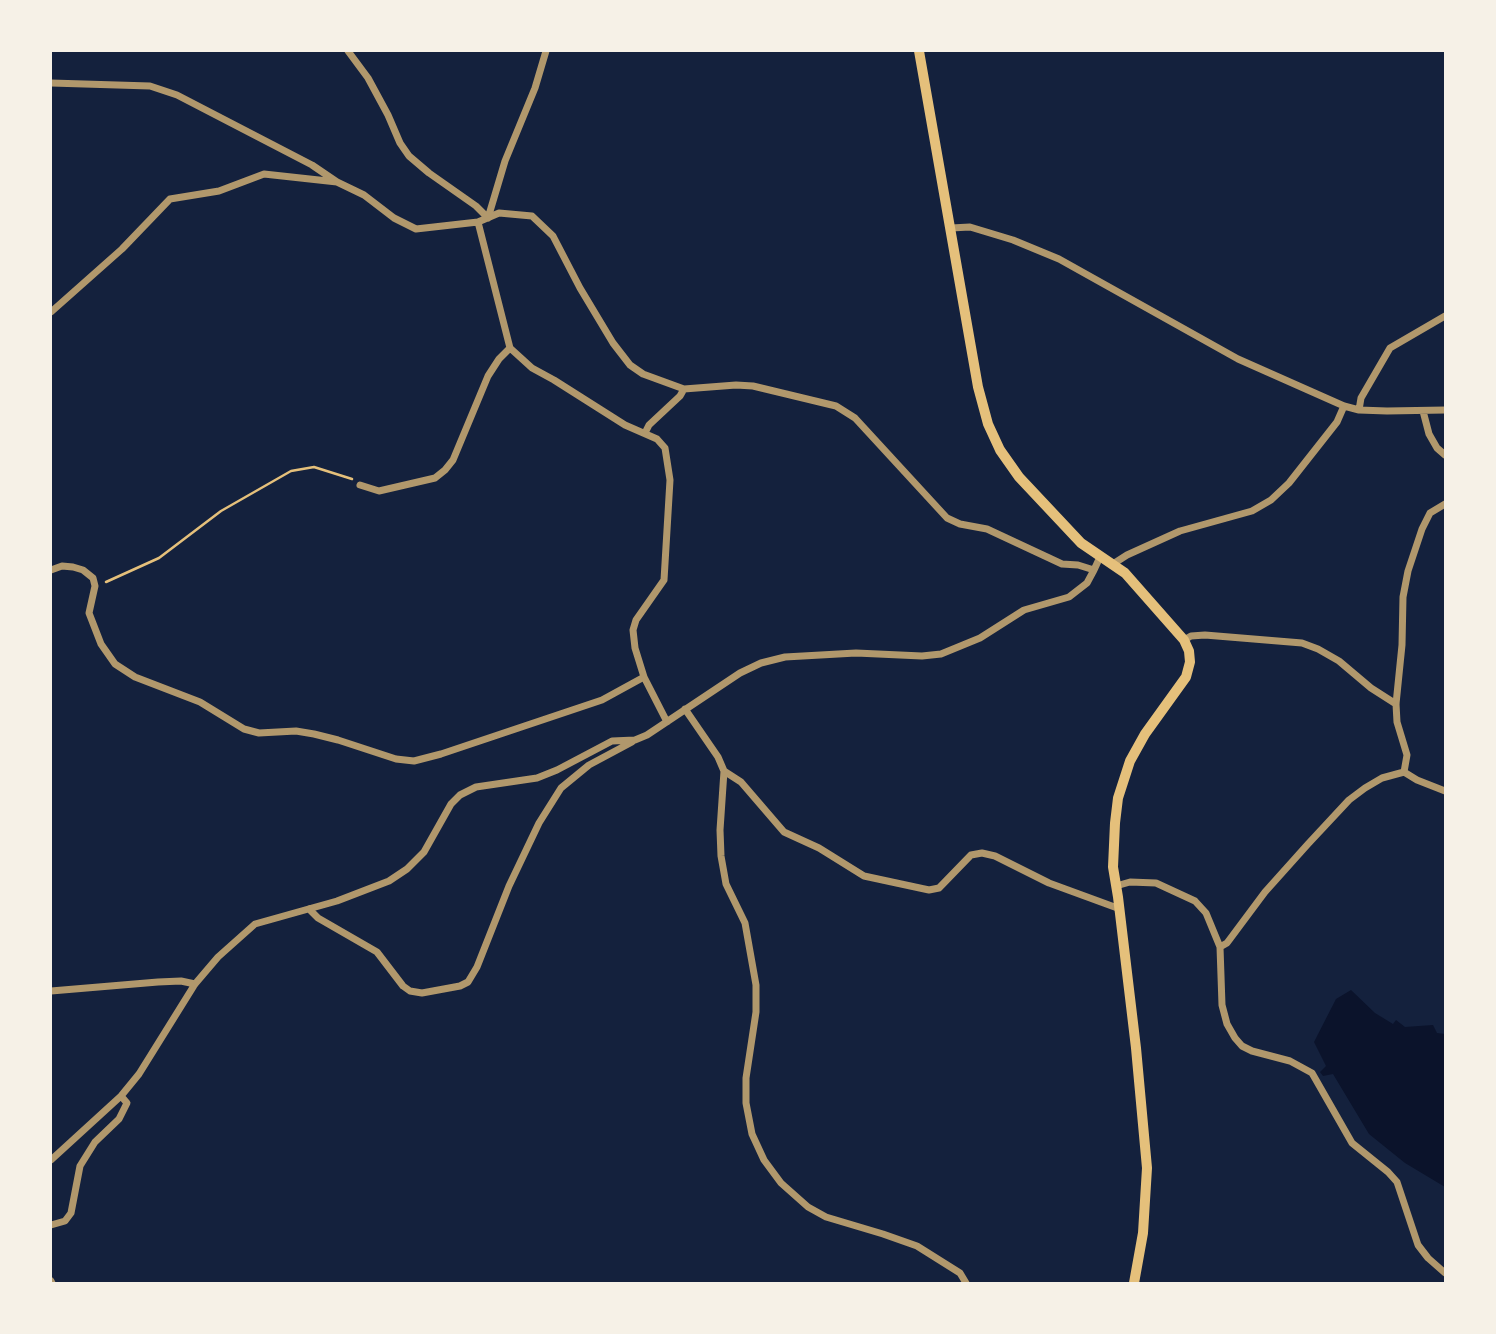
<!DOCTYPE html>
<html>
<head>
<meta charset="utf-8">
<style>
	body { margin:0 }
	#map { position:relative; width:1496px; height:1334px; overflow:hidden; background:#14213d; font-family:"IBM Plex Sans",sans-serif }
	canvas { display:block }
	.frame { position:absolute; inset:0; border:52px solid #f6f1e7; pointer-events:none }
</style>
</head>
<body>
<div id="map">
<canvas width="1496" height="1334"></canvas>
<div class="frame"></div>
</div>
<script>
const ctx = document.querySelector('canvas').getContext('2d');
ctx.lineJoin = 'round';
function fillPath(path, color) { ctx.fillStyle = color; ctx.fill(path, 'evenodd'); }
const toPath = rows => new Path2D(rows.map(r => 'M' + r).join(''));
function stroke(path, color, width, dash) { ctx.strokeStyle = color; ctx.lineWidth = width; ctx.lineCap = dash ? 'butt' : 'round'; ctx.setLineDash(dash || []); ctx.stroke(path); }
fillPath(toPath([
	[1351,990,1375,1013,1393,1024,1396,1020,1405,1027,1433,1025,1437,1033,1445,1034,1445,1187,1405,1163,1369,1134,1333,1074,1323,1076,1320,1072,1326,1066,1314,1042,1336,999]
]), '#0b132b');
stroke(toPath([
	[106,582,159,558,221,511,291,471,314,467,352,479]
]), '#e5c07b', 2.5);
stroke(toPath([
	[348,51,368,78,388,115,400,143,409,156,429,173,476,206,488,218],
	[51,83,150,86,177,95,312,165,337,182,364,195,394,218,416,229,478,222,499,213,532,216,553,236,580,288,613,343,630,365,643,374,684,389,736,385,753,386,836,406,855,418,947,518,960,524,987,529,1062,564,1078,565,1094,570,1100,557],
	[488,218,505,161,535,88,546,51],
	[478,222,510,348,532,368,554,380,625,425,657,439,665,448,670,480,664,580,636,620,633,630,635,648,644,677,667,722],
	[951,228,970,227,1013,240,1059,259,1238,359,1344,406,1359,410,1387,411,1445,410],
	[51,312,122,249,170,199,219,191,264,174,337,182],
	[1359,410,1361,398,1390,348,1445,316],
	[1423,411,1429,434,1437,448,1445,455],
	[645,433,649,425,680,396,684,389],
	[360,485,379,491,435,478,445,470,453,460,488,376,499,359,510,348],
	[1113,564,1127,555,1180,531,1252,511,1271,500,1289,483,1337,422,1344,406],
	[51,570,62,566,73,567,83,570,93,578,95,586,89,613,101,644,115,664,135,677,200,702,244,729,259,733,296,731,314,734,338,740,396,759,414,761,441,754,602,700,644,677],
	[1184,640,1191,636,1205,635,1302,643,1318,649,1339,661,1371,688,1396,704],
	[685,709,718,757,724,771,720,830,721,856,726,884,745,923,756,985,756,1012,746,1078,746,1103,752,1134,764,1160,781,1183,808,1207,826,1217,883,1234,917,1246,960,1273,966,1283],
	[724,771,741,782,784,832,819,848,864,876,929,890,939,888,971,855,982,853,995,856,1049,883,1120,909],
	[1404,772,1407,755,1397,722,1396,704,1402,645,1403,597,1408,571,1422,529,1430,513,1445,504],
	[1116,886,1130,882,1156,883,1195,901,1206,913,1220,947,1222,1005,1227,1024,1235,1038,1242,1046,1252,1051,1290,1061,1312,1073,1352,1143,1388,1172,1397,1182,1418,1245,1428,1258,1445,1273],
	[309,909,318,918,377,952,403,986,410,991,422,993,460,986,468,982,477,967,509,886,539,823,561,788,589,765,632,742],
	[1220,947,1227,943,1265,892,1308,844,1349,800,1365,788,1382,778,1404,772,1417,780,1445,791],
	[51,991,158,982,181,981,195,984],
	[51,1160,121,1096,139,1074,195,984,218,957,255,924,337,901,389,881,407,869,424,852,451,804,460,795,476,787,537,778,557,770,612,741,635,740,647,735,740,673,761,663,785,657,856,653,922,656,941,654,980,638,1024,610,1069,597,1087,583,1094,570],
	[51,1225,65,1221,71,1213,80,1166,95,1142,119,1119,127,1103,121,1096],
	[51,1281,52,1283]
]), '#b1986c', 7);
stroke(toPath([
	[919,51,978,387,988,424,1000,450,1019,477,1081,543,1125,573,1184,640,1189,651,1190,662,1186,677,1145,734,1130,761,1118,798,1115,823,1113,867,1118,897,1136,1048,1147,1168,1143,1233,1134,1283]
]), '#e5c07b', 10);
</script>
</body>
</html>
